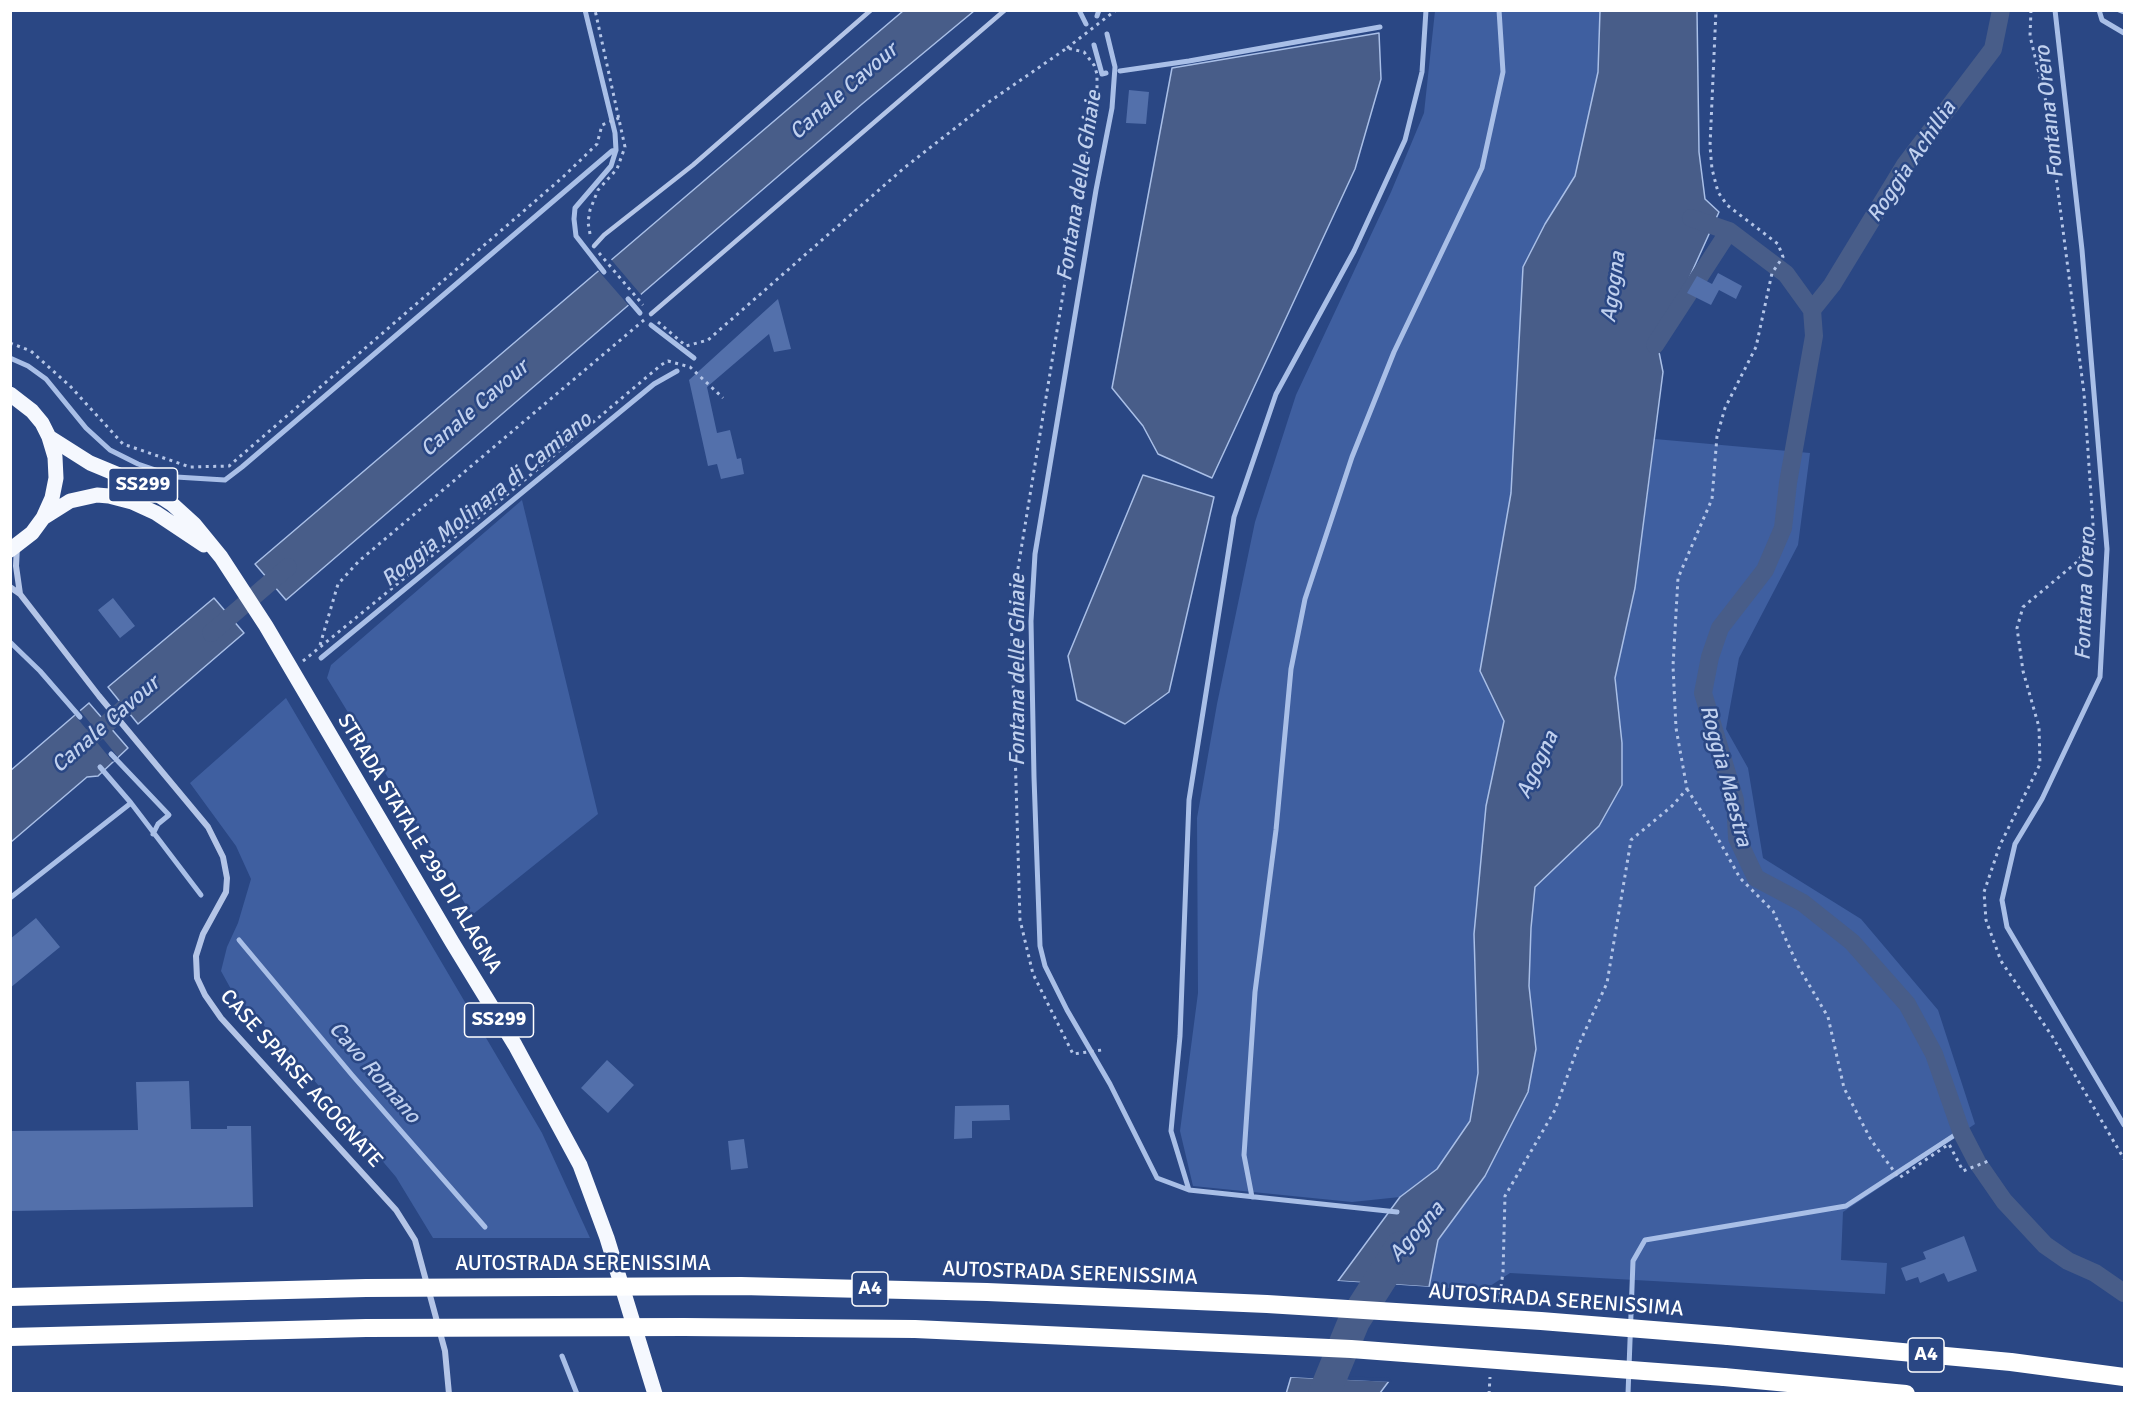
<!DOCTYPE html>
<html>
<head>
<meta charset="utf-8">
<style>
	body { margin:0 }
	#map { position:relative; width:2135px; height:1404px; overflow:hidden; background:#2a4784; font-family:Signika,sans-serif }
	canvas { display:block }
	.frame { position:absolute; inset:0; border:12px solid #fff; pointer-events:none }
</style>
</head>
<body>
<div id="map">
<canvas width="2135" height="1404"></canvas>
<div class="frame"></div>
</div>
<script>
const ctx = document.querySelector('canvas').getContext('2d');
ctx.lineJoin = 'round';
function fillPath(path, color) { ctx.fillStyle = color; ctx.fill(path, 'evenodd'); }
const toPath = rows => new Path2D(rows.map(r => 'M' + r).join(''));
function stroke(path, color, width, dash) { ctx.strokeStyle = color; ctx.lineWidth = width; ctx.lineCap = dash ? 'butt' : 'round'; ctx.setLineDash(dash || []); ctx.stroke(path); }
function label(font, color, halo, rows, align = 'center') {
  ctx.font = font + ' Signika,sans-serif'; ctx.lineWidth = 5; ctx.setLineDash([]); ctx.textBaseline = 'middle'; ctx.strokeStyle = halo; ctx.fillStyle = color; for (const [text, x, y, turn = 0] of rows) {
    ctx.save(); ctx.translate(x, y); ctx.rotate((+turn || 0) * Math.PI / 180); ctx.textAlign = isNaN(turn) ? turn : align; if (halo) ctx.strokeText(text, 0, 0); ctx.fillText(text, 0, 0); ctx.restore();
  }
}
fillPath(toPath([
	[1435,11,1600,11,1598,72,1575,176,1545,224,1523,267,1511,493,1480,671,1504,721,1474,934,1478,1073,1470,1121,1437,1169,1400,1197,1352,1202,1193,1186,1180,1131,1198,993,1197,818,1217,704,1255,522,1296,395,1391,192,1424,113],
	[1655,439,1810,453,1798,545,1739,658,1726,729,1748,768,1763,858,1861,919,1938,1010,1975,1124,1843,1212,1841,1260,1887,1263,1885,1294,1510,1273,1484,1290,1429,1287,1438,1240,1485,1176,1536,1049,1529,986,1531,928,1535,887,1599,826,1622,743,1615,678,1635,588],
	[522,500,598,814,472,915,327,678,331,665],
	[286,698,542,1133,590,1238,433,1238,396,1177,313,1079,232,991,221,971,227,947,238,923,251,879,236,846,190,783]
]), '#3f5fa0');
const water = toPath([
	[903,11,974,11,862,104,286,600,255,564,903,11],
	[1600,11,1697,11,1699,152,1705,199,1719,212,1658,347,1663,372,1635,588,1615,678,1622,743,1622,785,1599,826,1535,887,1531,928,1529,986,1536,1049,1528,1092,1485,1176,1438,1240,1429,1287,1338,1281,1400,1197,1437,1169,1470,1121,1478,1073,1474,934,1486,806,1504,721,1480,671,1511,493,1523,267,1545,224,1575,176,1598,72,1600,11],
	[1379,33,1381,79,1355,169,1212,478,1158,454,1143,426,1112,388,1172,68,1379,33],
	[1143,475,1214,497,1169,692,1125,724,1077,700,1068,656,1143,475],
	[214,598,244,633,138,724,108,687,214,598],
	[89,703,128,748,98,776,87,777,11,842,10,771,89,703],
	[1291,1377,1389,1381,1380,1393,1286,1394,1291,1377]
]);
fillPath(water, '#485d89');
stroke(water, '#a9bfe7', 1.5);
fillPath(toPath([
	[609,257,643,297,630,307,596,268],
	[78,708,118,757,113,762,73,713],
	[1335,1281,1338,1281,1432,1287,1429,1290,1338,1284],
	[1291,1374,1389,1378,1392,1382,1288,1377]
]), '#2a4784');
stroke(toPath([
	[585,10,615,133,616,150,611,166,575,208,574,219,576,236,604,272],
	[1079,10,1086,24],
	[2055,10,2082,250,2107,549,2100,677,2042,799,2015,844,2002,900,2007,927,2124,1125],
	[2099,10,2102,20,2124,33],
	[2119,10,2124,12],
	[1097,16,1099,10],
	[1107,34,1115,67,1112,108,1096,190,1035,554,1031,621,1034,777,1040,946,1045,966,1067,1010,1110,1084,1157,1178,1189,1190,1397,1212],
	[1094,45,1102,74,1106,73],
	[1120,71,1189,61,1380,27],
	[628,299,640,313],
	[651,325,694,358],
	[10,358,28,366,46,379,86,428,110,450,138,464,176,477,225,480,242,467,612,151,616,150],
	[10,642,40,671,80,717],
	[321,658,654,384,677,371],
	[111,754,169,815,158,824,153,834],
	[100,767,131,803,201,895],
	[10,898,131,803],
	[239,940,352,1075,485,1227],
	[1189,1190,1171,1131,1180,1036,1189,800,1234,517,1276,394,1354,251,1405,140,1422,72,1426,10],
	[1252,1197,1244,1155,1255,992,1276,830,1291,669,1305,599,1352,457,1394,352,1482,168,1503,72,1499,10],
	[562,1356,577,1394],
	[1628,1394,1633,1261,1645,1240,1846,1206,1961,1131]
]), '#a9bfe7', 5);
stroke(toPath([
	[1691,218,1729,231,1786,274,1812,310,1814,336,1788,483,1783,528,1765,570,1720,628,1710,657,1703,693,1735,800,1737,838,1756,878,1803,903,1852,942,1907,1004,1934,1054,1961,1131,1977,1162,2004,1201,2045,1245,2068,1261,2095,1273,2124,1293],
	[1812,310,1832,285,1905,165,1993,49,2001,10],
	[1655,345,1729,231],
	[211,633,288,567],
	[89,739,143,692]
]), '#485d89', 18);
stroke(toPath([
	[1324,1394,1354,1321,1401,1247]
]), '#485d89', 32);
fillPath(toPath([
	[1129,90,1149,92,1146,124,1126,123],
	[1718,273,1742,286,1736,299,1719,290,1711,305,1687,293,1697,276,1712,284],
	[778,299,791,349,774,352,769,334,707,387,717,433,730,430,737,459,741,458,744,474,721,479,717,464,708,466,689,380],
	[113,598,135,626,120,638,98,610],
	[36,918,60,947,10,988,10,939],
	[607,1060,634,1085,608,1113,581,1088],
	[189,1081,191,1129,227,1129,227,1126,251,1126,253,1207,10,1211,10,1131,138,1130,136,1082],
	[1009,1105,1010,1120,972,1121,972,1138,954,1139,955,1106],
	[744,1139,748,1168,731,1170,728,1141],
	[1964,1236,1977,1271,1948,1282,1944,1273,1920,1283,1918,1277,1906,1281,1901,1268,1926,1259,1923,1252]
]), '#5370ab');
stroke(toPath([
	[2031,10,2030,36,2047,106,2084,393,2094,539,2077,562,2023,607,2017,628,2023,671,2039,727,2040,764,2000,845,1984,892,1986,920,2001,961,2052,1036,2124,1159],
	[1067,48,1116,10],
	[590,234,588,222,590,210,598,190,617,169,625,147,595,10],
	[599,253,643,305],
	[658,322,686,346,708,340,904,168,986,104,1067,48,1084,52,1094,65,1097,74,1097,102,1084,166,1011,611,1020,920,1033,974,1073,1054,1102,1050],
	[10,343,31,351,70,386,123,444,190,467,229,466,563,177,597,144,602,125,619,118],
	[320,645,338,584,359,561,644,320],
	[303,661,521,483,661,365,668,361,690,367,723,398],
	[1687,789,1712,828,1740,878,1773,911,1798,966,1828,1017,1844,1088,1871,1140,1899,1178,1949,1144,1963,1171,1991,1160],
	[1499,1302,1503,1272,1505,1196,1555,1110,1579,1044,1607,983,1631,840,1672,806,1687,789,1676,728,1673,666,1678,578,1712,499,1717,436,1725,408,1756,347,1772,273,1783,257,1778,244,1727,205,1718,192,1712,169,1710,146,1716,10],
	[1489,1394,1490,1377]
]), '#b4c5e7', 3, [3, 4.5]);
stroke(toPath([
	[594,246,604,235,693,165,871,10],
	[651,314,1005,10]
]), '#b4c5e7', 4.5);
stroke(toPath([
	[10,587,20,594,16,566,17,546],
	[20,594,99,696,208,827,223,857,227,878,226,892,203,934,196,956,197,978,205,995,221,1018,396,1210,415,1240,445,1351,449,1394]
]), '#b4c5e7', 6);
stroke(toPath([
	[10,394,32,411,42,423,49,437,55,457,56,478,52,498,43,518,32,533,10,550],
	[49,437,90,463,143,485,172,504,194,524,221,557,266,626,452,942,515,1045,580,1165,607,1238,655,1394],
	[43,518,70,501,97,495,109,496,132,502,156,513,204,545]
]), '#f5f8fe', 15);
stroke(toPath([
	[1728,1336,2011,1362,2124,1377],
	[1724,1377,1906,1394]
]), '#fff', 18);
stroke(toPath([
	[10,1297,366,1288,741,1286,987,1292,1267,1304,1541,1321,1728,1336],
	[10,1337,366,1328,684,1327,915,1329,1351,1349,1724,1377]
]), '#fff', 18);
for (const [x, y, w] of [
	[143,485,69],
	[499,1020,69],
	[870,1289,36],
	[1926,1355,36]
]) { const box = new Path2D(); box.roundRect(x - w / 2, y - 17, w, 34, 4.5); ctx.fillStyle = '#2a4784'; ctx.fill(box); stroke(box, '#fff', 1.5); }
label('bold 20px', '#fff', null, [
	["SS299",143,485],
	["SS299",499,1020],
	["A4",870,1289],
	["A4",1926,1355]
]);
label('21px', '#fff', '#2a4784', [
	["STRADA STATALE 299 DI ALAGNA",419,844,59],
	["CASE SPARSE AGOGNATE",301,1079,48],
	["AUTOSTRADA SERENISSIMA",583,1264],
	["AUTOSTRADA SERENISSIMA",1070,1274,2],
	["AUTOSTRADA SERENISSIMA",1556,1301,4]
]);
label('italic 22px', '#c0d0ee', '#2a4784', [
	["Canale Cavour",844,92,-41],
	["Fontana Orero",2050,112,-96],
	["Roggia Achillia",1912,162,-56],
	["Fontana delle Ghiaie",1080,186,-81],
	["Agogna",1614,287,-82],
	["Canale Cavour",475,409,-41],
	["Roggia Molinara di Camiano",487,500,-39],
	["Fontana Orero",2086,594,-88],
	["Fontana delle Ghiaie",1018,670,-90],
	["Canale Cavour",106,725,-41],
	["Agogna",1538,765,-65],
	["Roggia Maestra",1725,776,75],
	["Cavo Romano",374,1073,49],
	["Agogna",1417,1232,-49]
]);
</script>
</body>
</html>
